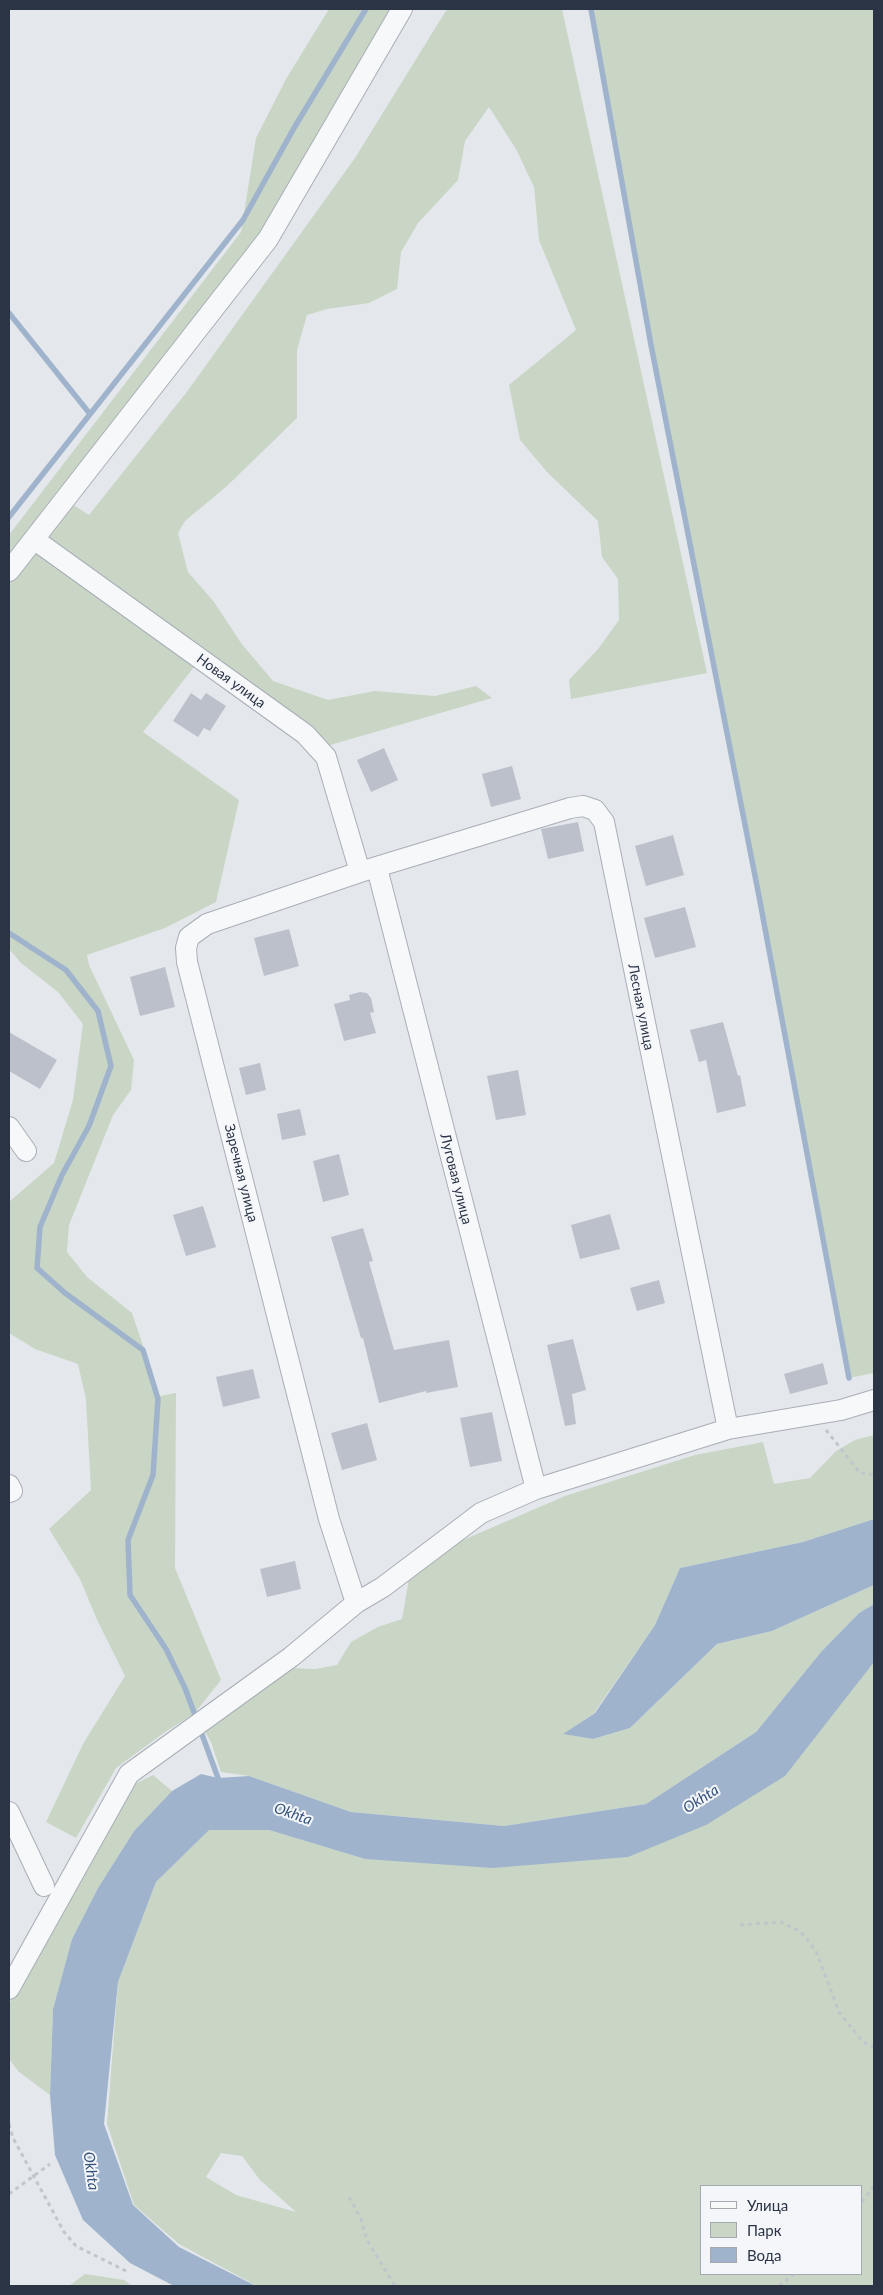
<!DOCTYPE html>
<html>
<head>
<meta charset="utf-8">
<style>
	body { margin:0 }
	#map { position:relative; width:883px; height:2295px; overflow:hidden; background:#e4e7ec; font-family:Lato,sans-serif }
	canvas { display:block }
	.frame { position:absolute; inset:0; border:10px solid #2b3445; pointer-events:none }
	.legend { position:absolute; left:700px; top:2185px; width:162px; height:90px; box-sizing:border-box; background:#f4f6f9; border:1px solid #a4a8b1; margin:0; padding:6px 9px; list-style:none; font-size:15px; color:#2b3445 }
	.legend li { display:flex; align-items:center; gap:10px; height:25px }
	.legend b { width:25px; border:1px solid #a4a8b1 }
</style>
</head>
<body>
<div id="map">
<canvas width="883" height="2295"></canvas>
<div class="frame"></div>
<ul class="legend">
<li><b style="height:6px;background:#f7f8fa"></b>Улица</li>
<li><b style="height:14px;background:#c9d6c5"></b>Парк</li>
<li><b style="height:14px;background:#9fb4cc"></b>Вода</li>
</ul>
</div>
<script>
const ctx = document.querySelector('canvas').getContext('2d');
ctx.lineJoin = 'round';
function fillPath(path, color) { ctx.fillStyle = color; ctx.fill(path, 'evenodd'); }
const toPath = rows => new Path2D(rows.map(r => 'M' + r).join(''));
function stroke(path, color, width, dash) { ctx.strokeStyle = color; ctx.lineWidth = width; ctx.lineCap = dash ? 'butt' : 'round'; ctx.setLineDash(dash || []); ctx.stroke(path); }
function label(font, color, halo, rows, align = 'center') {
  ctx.font = font + ' Lato,sans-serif'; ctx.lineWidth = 4; ctx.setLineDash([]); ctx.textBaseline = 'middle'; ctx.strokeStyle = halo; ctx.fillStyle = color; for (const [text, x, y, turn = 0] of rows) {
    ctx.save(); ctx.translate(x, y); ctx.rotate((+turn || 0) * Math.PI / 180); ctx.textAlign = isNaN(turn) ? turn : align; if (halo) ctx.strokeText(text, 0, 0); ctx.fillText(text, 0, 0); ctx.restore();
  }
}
fillPath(toPath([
	[329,9,393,9,261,236,9,557,9,535,241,232,256,138,286,79],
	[447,9,562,9,707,673,571,699,569,680,598,649,619,620,618,579,602,557,598,521,548,473,520,440,509,385,576,330,539,240,534,187,516,149,489,107,465,141,458,180,418,223,401,252,397,289,369,303,327,309,307,315,297,350,297,418,227,486,185,521,178,533,188,572,214,602,241,643,273,681,328,700,375,691,435,696,476,686,492,698,313,750,194,667,143,732,239,800,216,902,165,928,87,955,89,965,134,1060,131,1090,113,1115,69,1225,67,1252,87,1277,132,1313,160,1396,176,1393,175,1568,221,1680,194,1714,165,1732,116,1768,76,1838,46,1822,83,1744,125,1676,98,1622,80,1579,49,1529,91,1490,86,1399,78,1364,35,1349,9,1333,9,1202,54,1163,73,1100,83,1024,58,992,21,963,9,949,9,574,67,501,89,515,186,393,355,158],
	[591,9,874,9,874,1373,849,1378,758,891,651,345],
	[874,1435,874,1519,803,1542,680,1568,655,1625,594,1713,564,1734,593,1739,630,1728,717,1644,772,1631,874,1585,874,1604,859,1613,821,1652,756,1732,646,1804,504,1826,351,1812,249,1776,221,1772,211,1742,204,1730,254,1696,291,1668,315,1669,337,1665,351,1642,378,1627,402,1619,409,1579,461,1541,565,1496,695,1455,763,1442,774,1484,810,1478,836,1451,855,1440],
	[874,1662,874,2286,257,2286,179,2244,134,2205,107,2124,118,1982,156,1882,209,1829,269,1830,365,1859,628,1857],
	[221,2153,242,2156,260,2180,296,2212,236,2195,206,2177],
	[702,2186,862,2186,862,2274,702,2274],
	[153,1775,172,1791,134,1831,98,1888,72,1939,53,2009,50,2095,19,2072,9,2059,9,2004,133,1785],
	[85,2274,124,2280,132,2286,69,2286]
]), '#c9d6c5');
fillPath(toPath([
	[874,1519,874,1585,772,1631,717,1644,630,1728,593,1739,563,1734,595,1713,655,1625,680,1568,803,1542],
	[874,1604,874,1662,785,1776,706,1825,628,1857,493,1868,365,1859,269,1830,209,1830,156,1882,118,1982,104,2124,133,2205,179,2247,256,2286,174,2286,130,2263,83,2220,55,2155,50,2095,53,2009,72,1939,98,1888,134,1831,172,1791,201,1774,218,1778,249,1776,351,1812,504,1826,646,1804,756,1732,821,1652,859,1613]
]), '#9fb4cc');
stroke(toPath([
	[591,9,651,345,758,891,849,1378],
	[9,313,90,414],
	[9,517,243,220,294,128,366,9],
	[9,933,66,970,98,1011,111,1066,89,1126,62,1175,40,1227,37,1268,65,1293,143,1350,158,1399,153,1475,128,1540,130,1595,166,1649,185,1688,218,1778]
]), '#9fb4cc', 5.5);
fillPath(toPath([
	[191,693,201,700,206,693,226,706,210,731,204,728,198,737,173,721],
	[384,748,398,780,371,792,357,760],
	[512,766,521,799,491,807,482,774],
	[578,822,584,851,548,859,541,829],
	[673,835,684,875,646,886,635,846],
	[685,907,696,947,655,958,644,918],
	[289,929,299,966,264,976,254,938],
	[165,967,175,1007,140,1016,130,977],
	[360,992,367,993,371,998,374,1012,370,1013,376,1033,344,1041,334,1004,350,1000,349,995],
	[723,1022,738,1076,740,1075,746,1106,717,1113,706,1060,699,1062,690,1030],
	[9,1032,57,1060,40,1089,9,1071],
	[260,1063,266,1090,246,1095,239,1068],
	[518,1070,526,1115,496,1120,487,1076],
	[300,1109,306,1135,282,1140,277,1114],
	[339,1154,349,1195,323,1202,313,1161],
	[203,1206,216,1247,186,1256,173,1215],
	[610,1214,620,1249,580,1259,571,1225],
	[363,1228,373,1261,369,1262,394,1350,449,1340,458,1387,426,1393,426,1391,379,1403,363,1338,361,1338,331,1237],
	[659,1280,665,1303,637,1311,630,1288],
	[573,1339,586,1390,572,1394,576,1424,565,1426,547,1345],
	[823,1363,828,1384,790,1394,784,1374],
	[253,1369,260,1398,223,1407,216,1377],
	[492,1412,502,1461,470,1467,460,1418],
	[367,1423,377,1460,342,1470,331,1433],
	[295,1561,301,1589,267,1597,260,1569]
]), '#bbc0ca');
const minor = toPath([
	[35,540,305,734,326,757,360,872],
	[9,571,268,239,402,9],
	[377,868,536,1489],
	[9,1127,26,1151],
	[9,1485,12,1491,9,1492],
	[356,1603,329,1519,187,962,186,948,189,937,207,924,360,872,570,808,583,806,595,810,604,822,728,1429],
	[9,1812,44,1886],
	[9,1989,129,1774,291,1657,356,1603,383,1587,481,1513,536,1489,728,1429,841,1410,874,1400]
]);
stroke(minor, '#a9aeb7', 22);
stroke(toPath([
	[826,1430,860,1473,874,1475],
	[740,1925,781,1922,801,1932,816,1951,839,2012,863,2042,874,2047],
	[9,2124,13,2138,64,2232,76,2246,126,2271],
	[9,2194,50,2164],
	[349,2197,361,2219,367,2240,395,2286],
	[862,2202,874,2186],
	[779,2286,794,2274]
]), '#c2c5cb', 3, [4, 4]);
stroke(minor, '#f7f8fa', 20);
label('14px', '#2b3445', '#f4f6f9', [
	["Новая улица",231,681,36],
	["Лесная улица",641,1007,79],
	["Заречная улица",241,1173,76],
	["Луговая улица",456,1179,76]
]);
label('italic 15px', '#34527a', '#f4f6f9', [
	["Okhta",701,1799,-33],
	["Okhta",293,1814,20],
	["Okhta",91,2171,82]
]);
</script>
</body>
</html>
